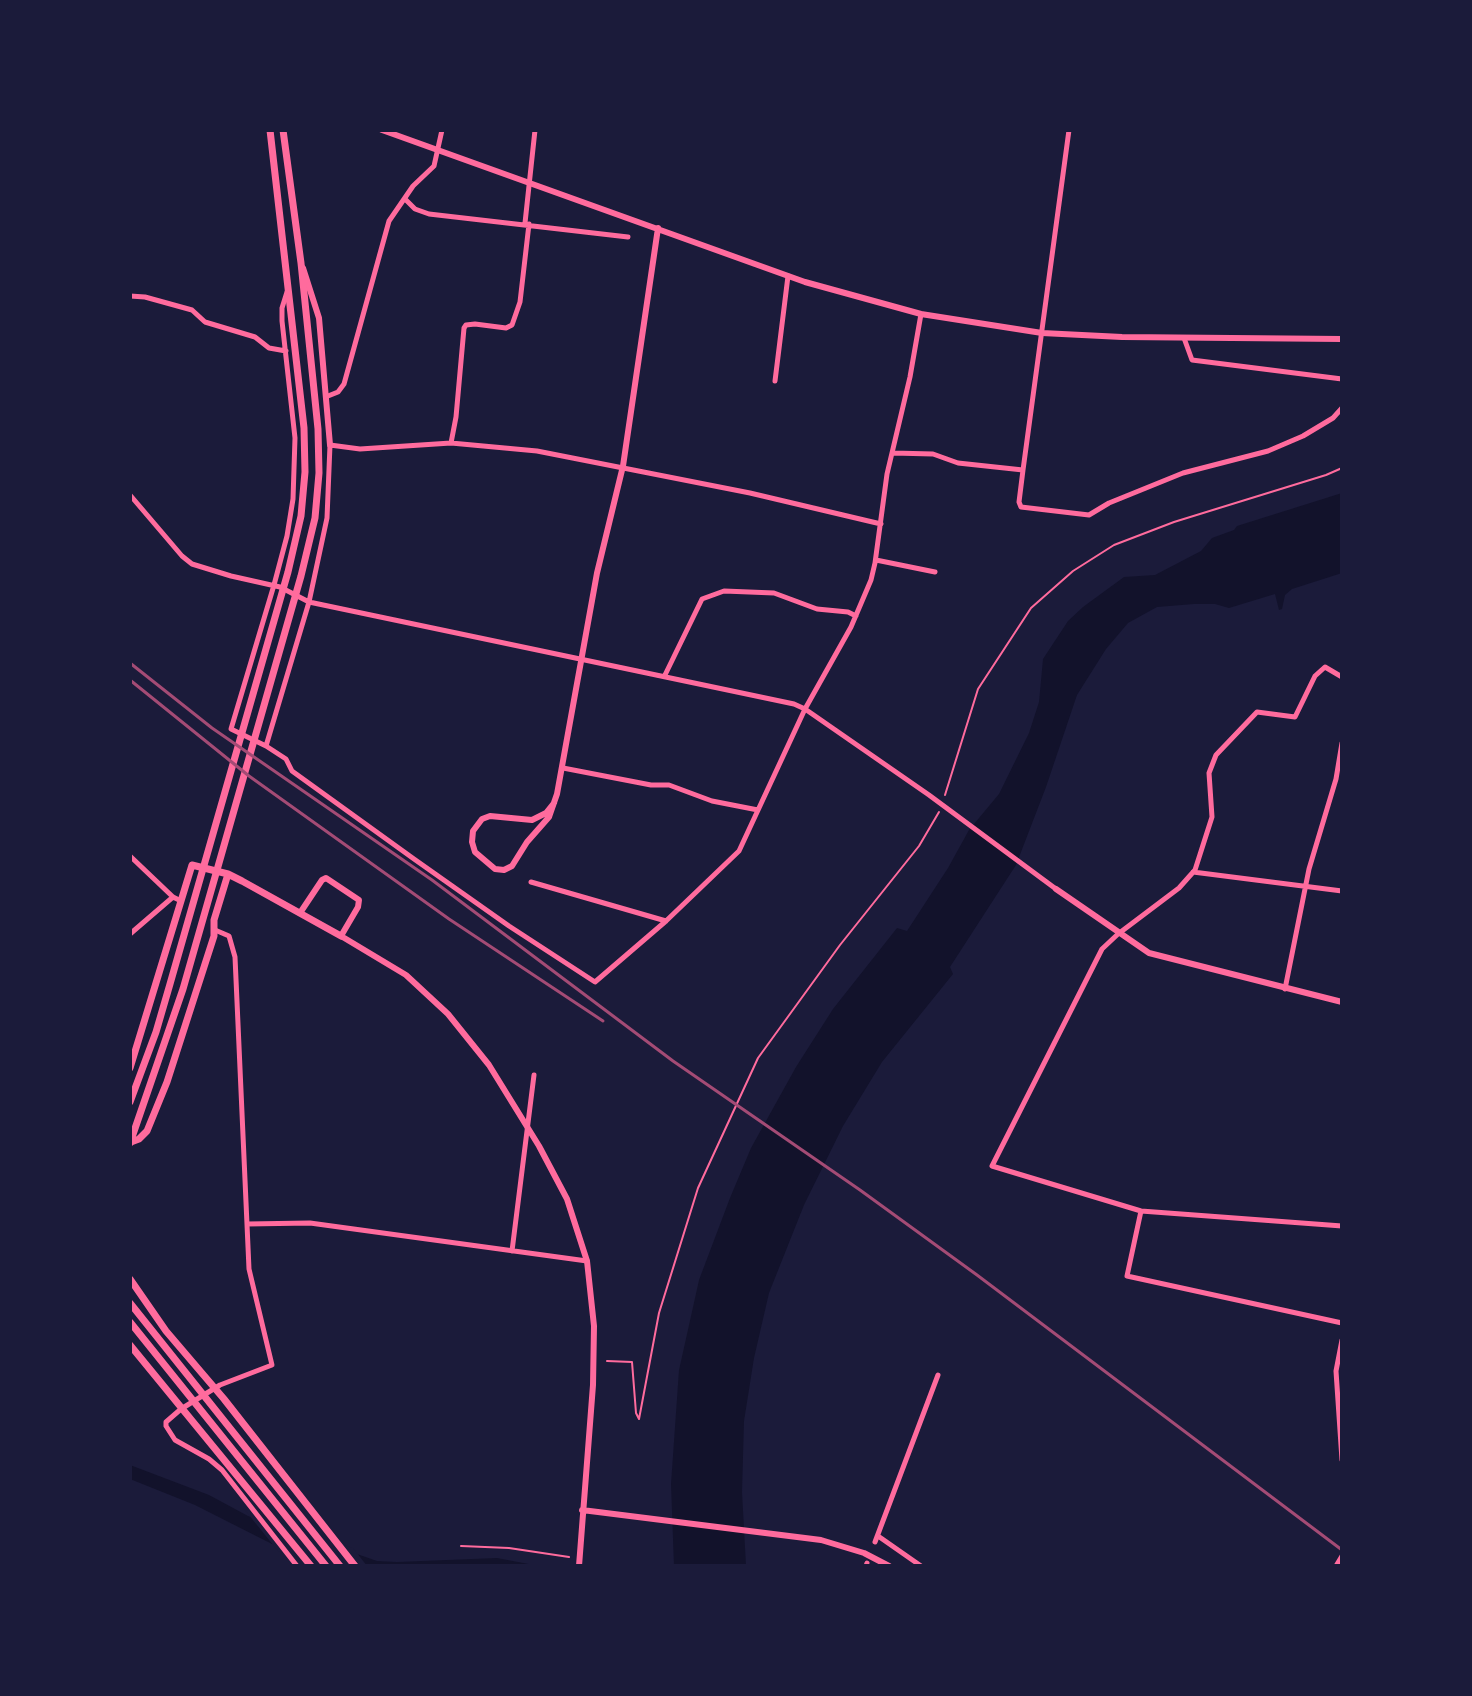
<!DOCTYPE html>
<html>
<head>
<meta charset="utf-8">
<style>
  body { margin:0 }
  #map { position:relative; width:1472px; height:1696px; overflow:hidden; background:#1b1b3a; font-family:"Nunito Sans",sans-serif }
  canvas { display:block }
  .frame { position:absolute; inset:0; border:132px solid #1b1b3a; pointer-events:none }
</style>
</head>
<body>
<div id="map">
<canvas width="1472" height="1696"></canvas>
<div class="frame"></div>
</div>
<script>
const ctx = document.querySelector('canvas').getContext('2d');
ctx.lineJoin = 'round';
function fillPath(path, color) { ctx.fillStyle = color; ctx.fill(path, 'evenodd'); }
const toPath = rows => new Path2D(rows.map(r => 'M' + r).join(''));
function strokePath(path, color, width, dash) { ctx.strokeStyle = color; ctx.lineWidth = width; ctx.lineCap = dash ? 'butt' : 'round'; ctx.setLineDash(dash || []); ctx.stroke(path); }
const water = toPath([
  [1342,493,1342,573,1292,589,1285,595,1282,609,1279,610,1275,594,1229,608,1215,604,1194,604,1157,607,1128,623,1106,649,1077,695,1046,787,1016,865,950,967,953,974,882,1062,843,1126,804,1205,769,1293,754,1358,744,1421,742,1492,746,1566,674,1566,671,1484,679,1370,699,1280,730,1198,751,1148,796,1067,833,1009,897,928,907,931,948,868,969,830,999,794,1029,733,1039,702,1043,659,1068,621,1083,607,1124,577,1155,575,1201,551,1212,538,1234,530,1237,526],
  [130,1465,209,1495,248,1516,377,1561,397,1562,497,1558,539,1566,342,1566,316,1560,272,1544,195,1505,130,1479]
]);
const pier = toPath([
  [244,1509,284,1524,291,1532,286,1525,353,1548,367,1566,324,1566,278,1551]
]);
const path = toPath([
  [945,795,978,689,1031,608,1073,571,1114,545,1174,522,1326,475,1342,468],
  [607,1361,632,1362,636,1413,639,1419,659,1313,698,1188,758,1058,840,945,919,846,939,812],
  [461,1546,509,1548,569,1557]
]);
const minor = toPath([
  [1069,130,1023,470,1019,502,1021,507,1089,515,1109,503,1183,473,1268,451,1303,436,1333,418,1342,408],
  [405,199,415,209,429,214,628,237],
  [525,223,535,130],
  [130,296,145,297,192,310,205,322,255,337,269,348,286,351],
  [921,314,910,377,887,474,875,563,871,580,851,627,805,709,739,851,666,921,595,982,509,926,414,859,292,771,286,759,266,746,309,602,794,704,805,709,929,795,1056,889],
  [1184,338,1192,360,1342,379],
  [775,381,788,276],
  [328,396,338,392,344,384,389,221,413,186,434,166,442,130],
  [451,443,456,417,464,328,466,325,475,324,506,328,512,325,520,302,529,224],
  [893,453,933,454,958,463,1023,470],
  [130,495,182,556,192,564,231,576,280,587,309,602,327,518,330,445,360,449,451,443,537,451,750,493,881,524],
  [876,560,935,572],
  [665,675,702,599,724,591,774,593,817,609,848,612,856,616],
  [1342,677,1325,667,1315,676,1295,717,1257,712,1216,755,1209,773,1212,817,1195,870,1179,888,1118,934,1102,949,992,1166,1141,1211,1342,1226],
  [266,746,231,729,274,585,287,536,293,499,295,438,282,321,282,308,287,292],
  [563,768,651,785,669,785,712,801,758,810],
  [130,856,173,897,181,901],
  [1193,872,1342,891],
  [531,882,666,921],
  [215,930,229,936,235,957,249,1269,272,1365,220,1385,181,1409,166,1422,166,1426,175,1440,209,1459,222,1470,297,1566],
  [130,934,173,897],
  [1285,989,1309,869,1336,779,1342,743],
  [1141,1211,1127,1276,1342,1323],
  [247,1224,310,1223,587,1261],
  [512,1251,534,1075],
  [1342,1340,1336,1371,1342,1460],
  [878,1536,921,1566],
  [875,1542,938,1375],
  [866,1566,867,1563],
  [1336,1566,1342,1556]
]);
const tertiary = toPath([
  [382,130,805,282,921,314,1042,333,1122,337,1342,339],
  [303,268,319,318,330,445],
  [554,803,546,813,532,820,490,816,482,819,473,831,472,842,475,852,495,869,504,870,512,866,527,842,549,817,557,794,597,573,623,466,658,228],
  [1056,889,1149,953,1342,1002],
  [300,913,322,880,326,878,359,900,358,907,341,936,406,975,448,1014,489,1065,539,1146,567,1199,587,1261,594,1326,593,1385,579,1566],
  [582,1510,821,1540,864,1553,889,1566]
]);
const secondary = toPath([
  [130,1068,192,865,228,874,242,881,341,936],
  [131,1142,139,1139,147,1131,167,1082,214,936,214,920,228,874]
]);
const primary = toPath([
  [130,1102,156,1032,170,984,288,572,301,516,305,472,304,428,270,130],
  [130,1143,183,989,301,576,315,518,319,473,318,429,301,263,283,130],
  [130,1279,166,1331,224,1399,355,1566],
  [130,1303,340,1566],
  [130,1322,326,1566],
  [130,1345,311,1566]
]);
const rail = toPath([
  [130,663,212,728,432,880,673,1061,860,1190,977,1275,1342,1550],
  [130,680,249,776,449,919,603,1021]
]);
fillPath(water, '#12122b');
fillPath(pier, '#1b1b3a');
strokePath(path, '#ff6b9d', 2);
strokePath(minor, '#ff6b9d', 5);
strokePath(tertiary, '#ff6b9d', 6);
strokePath(secondary, '#ff6b9d', 7);
strokePath(primary, '#ff6b9d', 7);
strokePath(rail, '#a44b75', 3);
</script>
</body>
</html>
